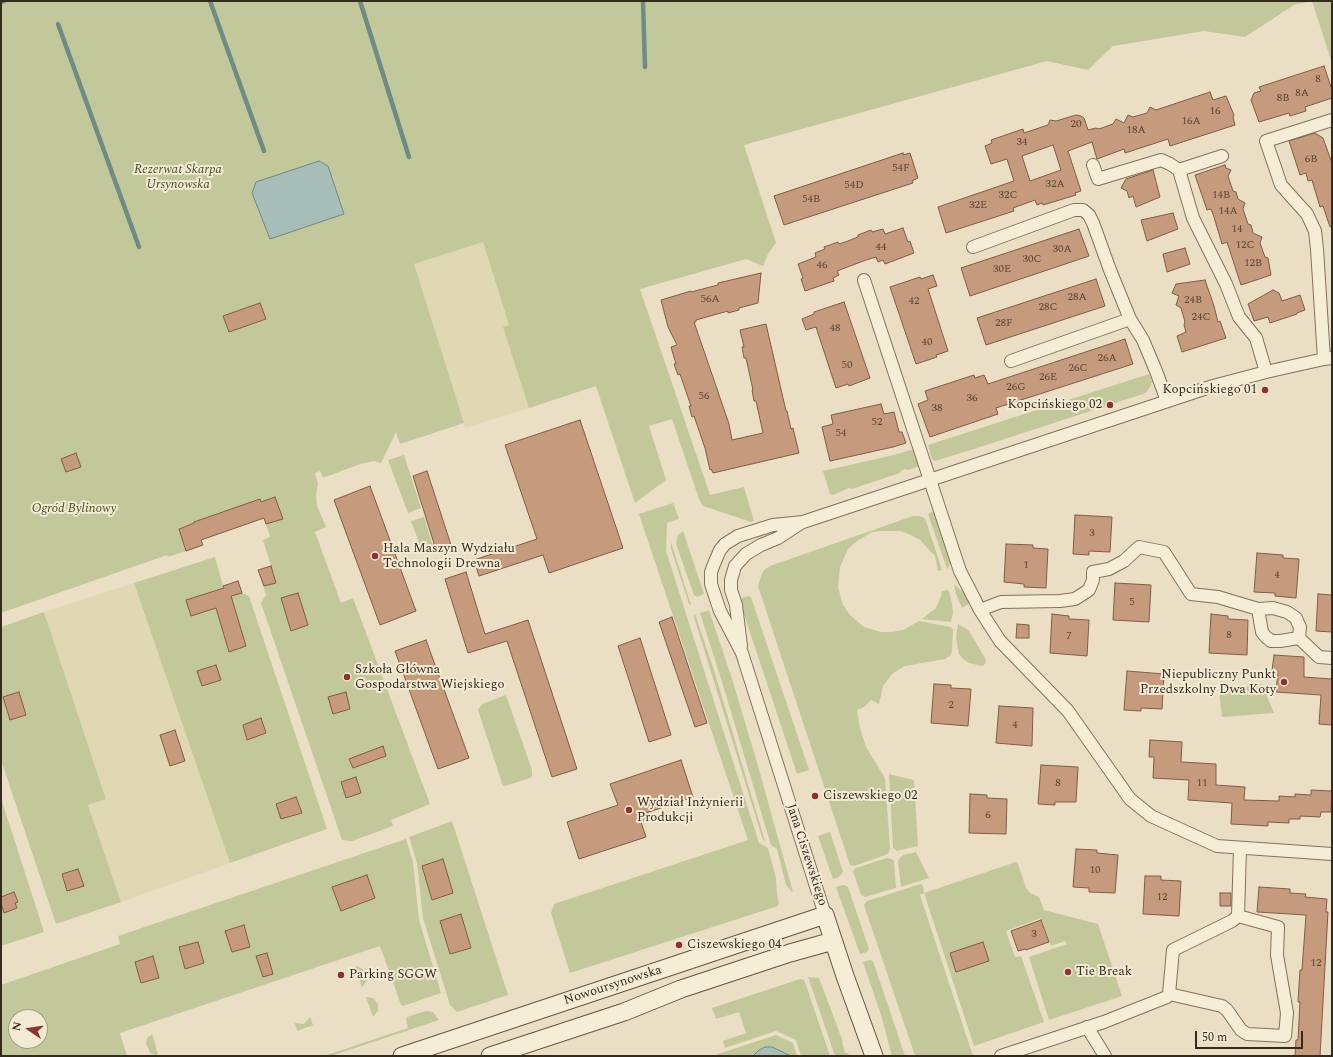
<!DOCTYPE html>
<html>
<head>
<meta charset="utf-8">
<style>
  body { margin:0 }
  #map { position:relative; width:1333px; height:1057px; overflow:hidden; background:#eadfc5; font-family:Spectral,serif }
  canvas { display:block }
  .frame { position:absolute; inset:0; border:2px solid #352a1f; pointer-events:none }
  .north { position:absolute; left:8px; top:1009px; width:40px; height:40px; box-sizing:border-box; background:#f3ead4; border:1px solid #a79d8c; border-radius:50%; rotate:283deg; font-size:11px; font-weight:700; line-height:16px; text-align:center; color:#352a1f }
  .north::after { content:''; display:block; margin:auto; width:14px; height:18px; background:#8e3132; clip-path:polygon(50% 0,100% 100%,50% 72%,0 100%) }
  .scale { position:absolute; left:1195px; top:1031px; width:108px; height:18px; box-sizing:border-box; border:2px solid #352a1f; border-top:0; padding-left:5px; font-size:12px; line-height:14px; white-space:nowrap; color:#352a1f; -webkit-text-stroke:3px #f3ead4; paint-order:stroke }
</style>
</head>
<body>
<div id="map">
<canvas width="1333" height="1057"></canvas>
<div class="frame"></div>
<div class="north">N</div>
<div class="scale">50 m</div>
</div>
<script>
const ctx = document.querySelector('canvas').getContext('2d');
ctx.lineJoin = 'round';
function fillPath(path, color) { ctx.fillStyle = color; ctx.fill(path, 'evenodd'); }
const toPath = rows => new Path2D(rows.map(r => 'M' + r).join(''));
function strokePath(path, color, width, dash) { ctx.strokeStyle = color; ctx.lineWidth = width; ctx.lineCap = dash ? 'butt' : 'round'; ctx.setLineDash(dash || []); ctx.stroke(path); }
function write(font, color, halo, rows, align = 'center') {
  ctx.font = font + ' Spectral,serif'; ctx.lineWidth = 4; ctx.setLineDash([]); ctx.textBaseline = 'middle'; ctx.strokeStyle = halo; ctx.fillStyle = color; for (const [text, x, y, turn = 0] of rows) {
    ctx.save(); ctx.translate(x, y); ctx.rotate((+turn || 0) * Math.PI / 180); ctx.textAlign = isNaN(turn) ? turn : align; if (halo) ctx.strokeText(text, 0, 0); ctx.fillText(text, 0, 0); ctx.restore();
  }
}
const farmland = toPath([
  [483,242,509,325,504,327,529,408,465,428,413,264],
  [134,583,230,863,121,902,88,805,106,798,44,612]
]);
const green = toPath([
  [1,1,1332,1,1332,63,1312,1,1294,5,1245,37,1204,31,1113,46,1088,70,1047,61,744,145,776,243,768,254,763,266,746,259,640,289,710,495,744,487,754,521,751,522,703,506,699,499,672,419,649,426,666,480,635,503,596,386,529,408,503,327,509,325,483,242,414,264,464,423,400,444,396,432,381,463,374,461,360,464,323,478,320,471,315,473,318,483,316,495,317,506,326,527,315,532,341,603,353,598,430,804,391,820,393,826,352,841,342,840,261,603,266,595,258,570,271,566,263,540,270,537,266,524,282,518,275,497,261,502,259,500,194,522,194,523,179,528,186,551,168,557,167,555,1,613],
  [1149,374,1152,381,1151,385,1146,393,974,449,935,461,932,459,928,445],
  [914,449,920,466,908,470,905,469,901,471,900,473,852,489,849,488,833,495,830,494,823,471,894,455],
  [404,455,421,508,408,513,388,460],
  [673,503,679,519,667,523,666,551,759,843,768,848,776,878,777,895,779,903,778,906,570,973,551,913,554,904,748,840,639,514],
  [934,511,951,563,947,569,928,514],
  [913,516,919,516,924,518,926,521,942,570,938,571,935,556,920,540,911,535,901,531,882,531,872,532,856,542,848,549,840,567,838,587,843,605,850,615,864,627,881,632,892,632,903,630,919,621,950,627,953,629,952,650,951,655,945,659,905,666,892,674,883,686,879,704,871,700,864,707,857,710,860,728,866,747,885,778,890,849,888,854,854,866,850,865,758,586,761,576,764,570,770,566],
  [424,517,434,549,423,553,411,521],
  [683,531,704,594,697,597,694,595,676,544,678,535],
  [671,542,691,605,689,604,671,549],
  [215,557,223,586,238,581,242,593,249,596,327,829,230,863,134,583],
  [954,584,963,592,970,603,962,608,956,594],
  [946,590,949,591,952,603,953,613,951,622,922,619,936,608,942,594,941,592],
  [748,596,751,597,809,770,797,774,739,599],
  [709,610,733,682,758,766,793,892,791,891,786,885,777,849,771,845,722,682,700,613],
  [44,612,106,799,88,805,121,902,56,924,1,760,1,627],
  [695,614,714,670,765,841,763,840,694,617],
  [958,624,968,630,972,636,985,658,986,662,984,665,982,666,969,663,963,659,959,654,956,638],
  [1262,684,1274,713,1222,717,1219,691],
  [506,695,532,770,532,776,530,778,505,786,503,786,478,710,482,704],
  [889,774,914,780,918,846,897,851,893,848],
  [1,798,44,932,1,946],
  [452,821,508,995,457,1012,450,1005,423,918,417,863,409,837],
  [830,832,843,872,839,877,833,879,818,836],
  [406,839,413,862,419,920,441,993,403,1006,401,1005,380,946,120,1033,127,1056,1,1056,1,985,120,944,118,936],
  [16,1017,40,1017,40,1041,16,1041],
  [916,852,929,878,901,887,898,862,899,859,903,855],
  [887,858,892,859,894,861,896,888,865,897,861,895,853,871,856,868],
  [1016,862,1018,864,1026,888,1030,893,1039,897,1044,910,1098,924,1122,996,1049,1020,1029,957,1067,944,1065,941,1051,946,1041,918,1006,931,1015,957,1021,956,1044,1022,974,1046,924,893,920,895,973,1056,915,1056,864,905,867,901,921,884,923,886,924,893],
  [844,885,848,887,869,949,867,952,860,954,836,887],
  [870,960,873,961,905,1056,892,1056,881,1015,863,962],
  [357,966,365,971,368,977,367,981,362,987,355,967],
  [808,977,819,978,843,1042,842,1042,845,1053,848,1053,849,1056,835,1056],
  [800,979,804,980,805,982,830,1056,801,1056,796,1040,776,1031,725,1048,723,1041,746,1033,739,1012,716,1019,712,1008],
  [366,997,373,998,378,1004,378,1011,373,1017],
  [426,1011,433,1012,439,1020,331,1056,324,1056,408,1028,406,1019,407,1017],
  [310,1017,313,1025,297,1031,295,1023,304,1024],
  [152,1034,158,1054,155,1055,150,1053,146,1043,147,1038],
  [776,1035,793,1043,797,1056,712,1056]
]);
const water = toPath([
  [319,161,328,166,344,214,270,239,252,193,256,182,319,161],
  [765,1047,772,1047,791,1056,753,1056,759,1050,765,1047]
]);
const stream = toPath([
  [210,1,264,151],
  [360,1,409,157],
  [643,1,645,67],
  [1,2,4,1],
  [58,24,139,247]
]);
const building = toPath([
  [1324,66,1332,90,1332,98,1305,107,1306,111,1290,116,1289,113,1259,122,1251,100,1254,93,1261,91,1259,87,1324,66],
  [1210,92,1213,100,1226,96,1234,115,1233,117,1235,125,1170,146,1168,139,1125,153,1124,149,1097,159,1092,142,1068,151,1081,191,1075,193,1076,195,1043,205,1042,203,1037,205,1035,200,1013,208,1014,211,946,233,938,207,1014,181,1007,159,991,164,985,146,992,143,991,140,1023,129,1024,133,1048,125,1050,120,1056,121,1076,115,1081,116,1084,118,1088,130,1096,128,1099,129,1113,124,1116,119,1124,123,1128,115,1133,117,1147,113,1150,107,1156,110,1210,92],
  [1053,145,1061,170,1030,181,1022,156,1053,145],
  [1315,133,1323,138,1332,163,1332,226,1330,227,1323,206,1320,207,1312,180,1308,181,1306,173,1300,175,1289,141,1315,133],
  [903,153,903,155,910,153,918,178,912,181,913,183,784,225,774,196,903,153],
  [1225,165,1226,168,1231,170,1228,176,1233,191,1236,192,1238,199,1245,203,1243,209,1248,224,1251,225,1253,233,1262,237,1260,243,1265,257,1268,258,1271,275,1241,285,1227,242,1222,244,1214,217,1211,209,1207,210,1195,175,1225,165],
  [1153,170,1160,197,1136,207,1133,196,1129,198,1127,191,1121,188,1126,179,1153,170],
  [1173,213,1178,229,1147,241,1141,220,1173,213],
  [903,228,908,242,910,241,914,253,885,264,883,260,878,262,876,257,866,260,837,271,839,275,833,278,834,281,805,291,801,279,803,278,798,264,816,257,815,253,825,249,824,247,838,242,839,244,848,241,858,237,858,235,871,230,872,232,883,229,885,234,903,228],
  [1079,229,1089,256,970,296,961,268,1079,229],
  [1185,248,1190,264,1167,272,1163,254,1185,248],
  [761,273,758,303,739,308,739,310,728,313,728,311,696,320,696,322,694,322,729,424,732,440,763,433,756,401,754,401,752,390,753,390,746,358,744,358,742,347,744,347,740,330,766,324,786,411,787,411,791,429,793,428,799,453,713,473,711,469,710,470,705,448,694,416,692,417,689,406,691,406,680,374,678,375,674,364,676,364,671,347,677,345,668,327,661,300,691,291,691,292,718,285,718,283,761,273],
  [933,275,937,286,928,289,948,351,936,355,937,357,916,364,890,287,920,277,921,279,933,275],
  [1096,279,1105,306,986,345,977,318,1096,279],
  [1205,280,1214,306,1218,322,1220,321,1226,338,1182,352,1177,336,1186,332,1184,325,1185,322,1181,308,1176,305,1179,296,1172,293,1176,284,1205,280],
  [1273,290,1279,293,1282,301,1300,295,1305,310,1297,313,1297,314,1270,323,1268,317,1254,321,1248,304,1273,290],
  [844,302,870,378,849,386,848,384,836,388,816,327,806,330,802,319,814,314,814,312,844,302],
  [260,303,266,319,229,332,223,316,260,303],
  [1125,339,1133,364,996,408,998,414,930,437,918,404,928,400,925,391,974,375,975,378,984,375,988,384,1125,339],
  [881,404,884,414,894,412,899,432,902,432,906,443,893,447,830,461,822,427,833,424,831,415,881,404],
  [580,420,623,548,549,573,543,555,479,576,474,560,537,539,505,445,580,420],
  [76,453,81,467,66,472,61,459,76,453],
  [427,471,451,545,436,550,413,476,427,471],
  [370,486,416,611,380,625,334,500,370,486],
  [275,497,283,519,266,524,264,518,201,540,203,545,186,551,179,529,194,523,194,522,260,499,261,502,275,497],
  [1075,515,1112,517,1110,552,1089,551,1089,555,1073,554,1075,515],
  [1006,544,1033,545,1033,548,1048,549,1046,588,1024,587,1024,584,1004,582,1006,544],
  [1257,553,1283,555,1283,558,1299,559,1296,598,1275,596,1275,593,1254,592,1257,553],
  [271,566,276,583,264,586,258,570,271,566],
  [466,572,485,634,528,620,577,769,552,777,507,641,468,653,445,579,466,572],
  [238,581,242,593,231,596,246,646,229,652,216,608,191,616,186,600,224,588,223,586,238,581],
  [1115,583,1151,585,1149,622,1113,620,1115,583],
  [298,593,308,625,291,631,281,598,298,593],
  [1318,594,1332,595,1332,632,1316,631,1318,594],
  [1052,614,1069,616,1069,619,1089,620,1087,656,1050,653,1052,614],
  [1211,614,1228,616,1228,619,1248,620,1247,655,1209,653,1211,614],
  [672,617,707,723,695,727,659,622,672,617],
  [1017,624,1029,625,1029,638,1016,638,1017,624],
  [640,638,671,735,649,742,618,646,640,638],
  [426,640,469,758,438,769,395,651,426,640],
  [1274,655,1304,657,1304,677,1332,679,1332,725,1319,724,1321,695,1276,692,1278,671,1272,671,1274,655],
  [216,665,221,680,202,686,197,671,216,665],
  [1127,671,1164,674,1162,709,1141,708,1141,711,1124,710,1127,671],
  [934,684,951,685,951,688,971,689,968,726,931,723,934,684],
  [19,692,26,715,10,720,3,697,19,692],
  [346,692,350,709,333,714,328,697,346,692],
  [999,706,1033,708,1032,746,996,743,999,706],
  [261,718,266,733,247,740,243,725,261,718],
  [175,730,185,761,170,766,160,735,175,730],
  [1150,740,1182,742,1181,762,1216,764,1216,785,1245,787,1244,800,1279,801,1279,796,1295,797,1295,794,1311,795,1311,790,1332,791,1331,812,1321,812,1320,817,1300,816,1300,819,1289,819,1289,823,1268,822,1268,826,1231,824,1232,803,1188,800,1189,780,1153,778,1154,757,1149,757,1150,740],
  [383,746,386,756,353,768,349,759,383,746],
  [681,760,693,797,646,813,648,819,641,822,646,837,579,859,567,822,618,805,610,784,681,760],
  [1041,765,1078,767,1076,802,1055,802,1055,805,1038,804,1041,765],
  [356,777,361,793,346,798,341,782,356,777],
  [970,794,987,795,987,798,1007,799,1006,834,969,833,970,794],
  [296,797,302,813,281,819,276,804,296,797],
  [1076,849,1097,850,1097,853,1118,855,1115,893,1089,892,1089,888,1073,887,1076,849],
  [443,859,453,893,432,900,422,866,443,859],
  [78,869,84,886,67,891,62,874,78,869],
  [367,875,375,898,341,911,332,887,367,875],
  [1145,876,1161,876,1161,880,1181,881,1179,916,1143,914,1145,876],
  [1259,887,1290,889,1290,893,1306,894,1305,897,1327,899,1326,912,1328,912,1320,1056,1295,1056,1296,1040,1298,1040,1300,1002,1298,1002,1300,970,1302,970,1306,915,1257,912,1259,887],
  [14,892,18,902,15,903,17,908,4,913,1,903,1,897,14,892],
  [1220,893,1231,893,1231,906,1220,906,1220,893],
  [461,914,471,948,450,954,440,921,461,914],
  [1041,920,1049,942,1026,950,1026,949,1018,951,1011,931,1041,920],
  [244,925,250,947,232,952,225,931,244,925],
  [198,942,204,963,185,969,179,947,198,942],
  [983,942,989,961,956,972,950,953,983,942],
  [267,953,273,974,263,977,256,956,267,953],
  [153,956,159,978,141,983,135,962,153,956]
]);
const street = toPath([
  [1093,165,1098,179,1161,160,1170,164,1179,170,1193,218,1226,284,1239,317,1256,338,1266,372],
  [1179,170,1222,156],
  [973,247,1074,210,1083,210,1089,215,1093,223,1110,270,1130,319,1143,340,1156,371,1167,401],
  [864,280,960,571,980,610,1000,641,1068,711,1130,799,1151,816,1217,846,1332,854],
  [1324,359,1317,249,1315,231,1307,214,1281,185,1266,141,1332,120],
  [1011,361,1130,319],
  [1258,609,1262,632,1266,637,1271,641,1280,641,1299,638],
  [980,610,1001,602,1060,601,1075,599,1089,590,1093,580,1093,572,1109,569,1124,561,1139,547,1164,552,1191,594,1218,597,1258,609,1273,608,1287,612,1296,618,1298,623,1300,627,1299,638,1319,657,1332,658],
  [741,646,736,605,731,590,731,580,735,566,746,554,761,545,778,538,801,523],
  [825,915,742,653,720,611,711,584,711,572,714,564,720,550,725,544,738,536,773,525,803,522,1213,386,1266,372,1324,359,1332,358],
  [1169,994,1222,1006,1227,1010,1241,1030,1247,1034,1285,1036,1287,1013,1277,955,1278,927,1238,916],
  [1087,1027,1105,1056],
  [1001,1056,1104,1022,1167,997,1169,994,1173,950,1232,921,1238,916,1240,848]
]);
const secondary = toPath([
  [402,1056,825,915,845,976,874,1056],
  [490,1056,624,1012,681,989,790,953,833,941]
]);
const markers = [
  [1265,390,4,"#8e3132"],
  [1110,405,4,"#8e3132"],
  [375,556,4,"#8e3132"],
  [347,677,4,"#8e3132"],
  [1284,682,4,"#8e3132"],
  [815,796,4,"#8e3132"],
  [629,810,4,"#8e3132"],
  [679,945,4,"#8e3132"],
  [1068,972,4,"#8e3132"],
  [341,975,4,"#8e3132"]
];
const numberNames = [
  ["8",1318,80],
  ["8A",1302,94],
  ["8B",1283,99],
  ["16",1215,112],
  ["16A",1191,122],
  ["20",1076,125],
  ["18A",1136,131],
  ["34",1022,143],
  ["6B",1311,160],
  ["54F",901,169],
  ["32A",1055,185],
  ["54D",854,186],
  ["32C",1008,196],
  ["14B",1221,196],
  ["54B",811,200],
  ["32E",978,206],
  ["14A",1228,212],
  ["14",1237,230],
  ["12C",1245,246],
  ["44",881,248],
  ["30A",1062,250],
  ["30C",1032,260],
  ["12B",1253,264],
  ["46",822,266],
  ["30E",1002,270],
  ["28A",1077,298],
  ["56A",710,300],
  ["24B",1193,301],
  ["42",914,302],
  ["28C",1048,308],
  ["24C",1201,318],
  ["28F",1004,324],
  ["48",835,329],
  ["40",927,343],
  ["26A",1107,359],
  ["50",847,366],
  ["26C",1078,369],
  ["26E",1048,378],
  ["26G",1016,388],
  ["56",704,397],
  ["36",972,399],
  ["38",937,409],
  ["52",877,423],
  ["54",841,434],
  ["3",1092,534],
  ["1",1026,566],
  ["4",1277,576],
  ["5",1132,603],
  ["8",1229,636],
  ["7",1069,637],
  ["2",951,706],
  ["4",1015,726],
  ["8",1058,784],
  ["11",1202,784],
  ["6",988,816],
  ["10",1095,871],
  ["12",1162,898],
  ["3",1034,935],
  ["12",1316,964]
];
const parkNames = [
  ["Rezerwat Skarpa",178,170],
  ["Ursynowska",178,185],
  ["Ogród Bylinowy",74,509]
];
const poiNames = [
  ["Kopcińskiego 01",1257,390,"right"],
  ["Kopcińskiego 02",1102,405,"right"],
  ["Hala Maszyn Wydziału",383,549],
  ["Technologii Drewna",383,564],
  ["Szkoła Główna",355,670],
  ["Gospodarstwa Wiejskiego",355,685],
  ["Niepubliczny Punkt",1276,675,"right"],
  ["Przedszkolny Dwa Koty",1276,690,"right"],
  ["Ciszewskiego 02",823,796],
  ["Wydział Inżynierii",637,803],
  ["Produkcji",637,818],
  ["Ciszewskiego 04",687,945],
  ["Tie Break",1076,972],
  ["Parking SGGW",349,975]
];
const streetNames = [
  ["Jana Ciszewskiego",806,855,72],
  ["Nowoursynowska",613,986,-18]
];
fillPath(farmland, '#dfd8b3');
fillPath(green, '#c2c899');
fillPath(water, '#a6beb7');
strokePath(water, '#6e8c84', 1);
strokePath(stream, '#6e8c84', 4.5);
fillPath(building, '#c69b7d');
strokePath(building, '#815c44', 1);
strokePath(street, '#84715c', 14);
strokePath(secondary, '#66533f', 19);
strokePath(street, '#f6edd7', 12);
strokePath(secondary, '#f6edd7', 17);
for (const [x, y, r, color] of markers) { const dot = new Path2D(); dot.arc(x, y, r, 0, 2 * Math.PI); ctx.fillStyle = color; ctx.fill(dot); strokePath(dot, '#f3ead4', 1.5); }
write('11px', '#594636', null, numberNames);
write('italic 13px', '#465027', '#f3ead4', parkNames);
write('13px', '#352a1f', '#f3ead4', poiNames, 'left');
write('13px', '#352a1f', '#f3ead4', streetNames);
</script>
</body>
</html>
